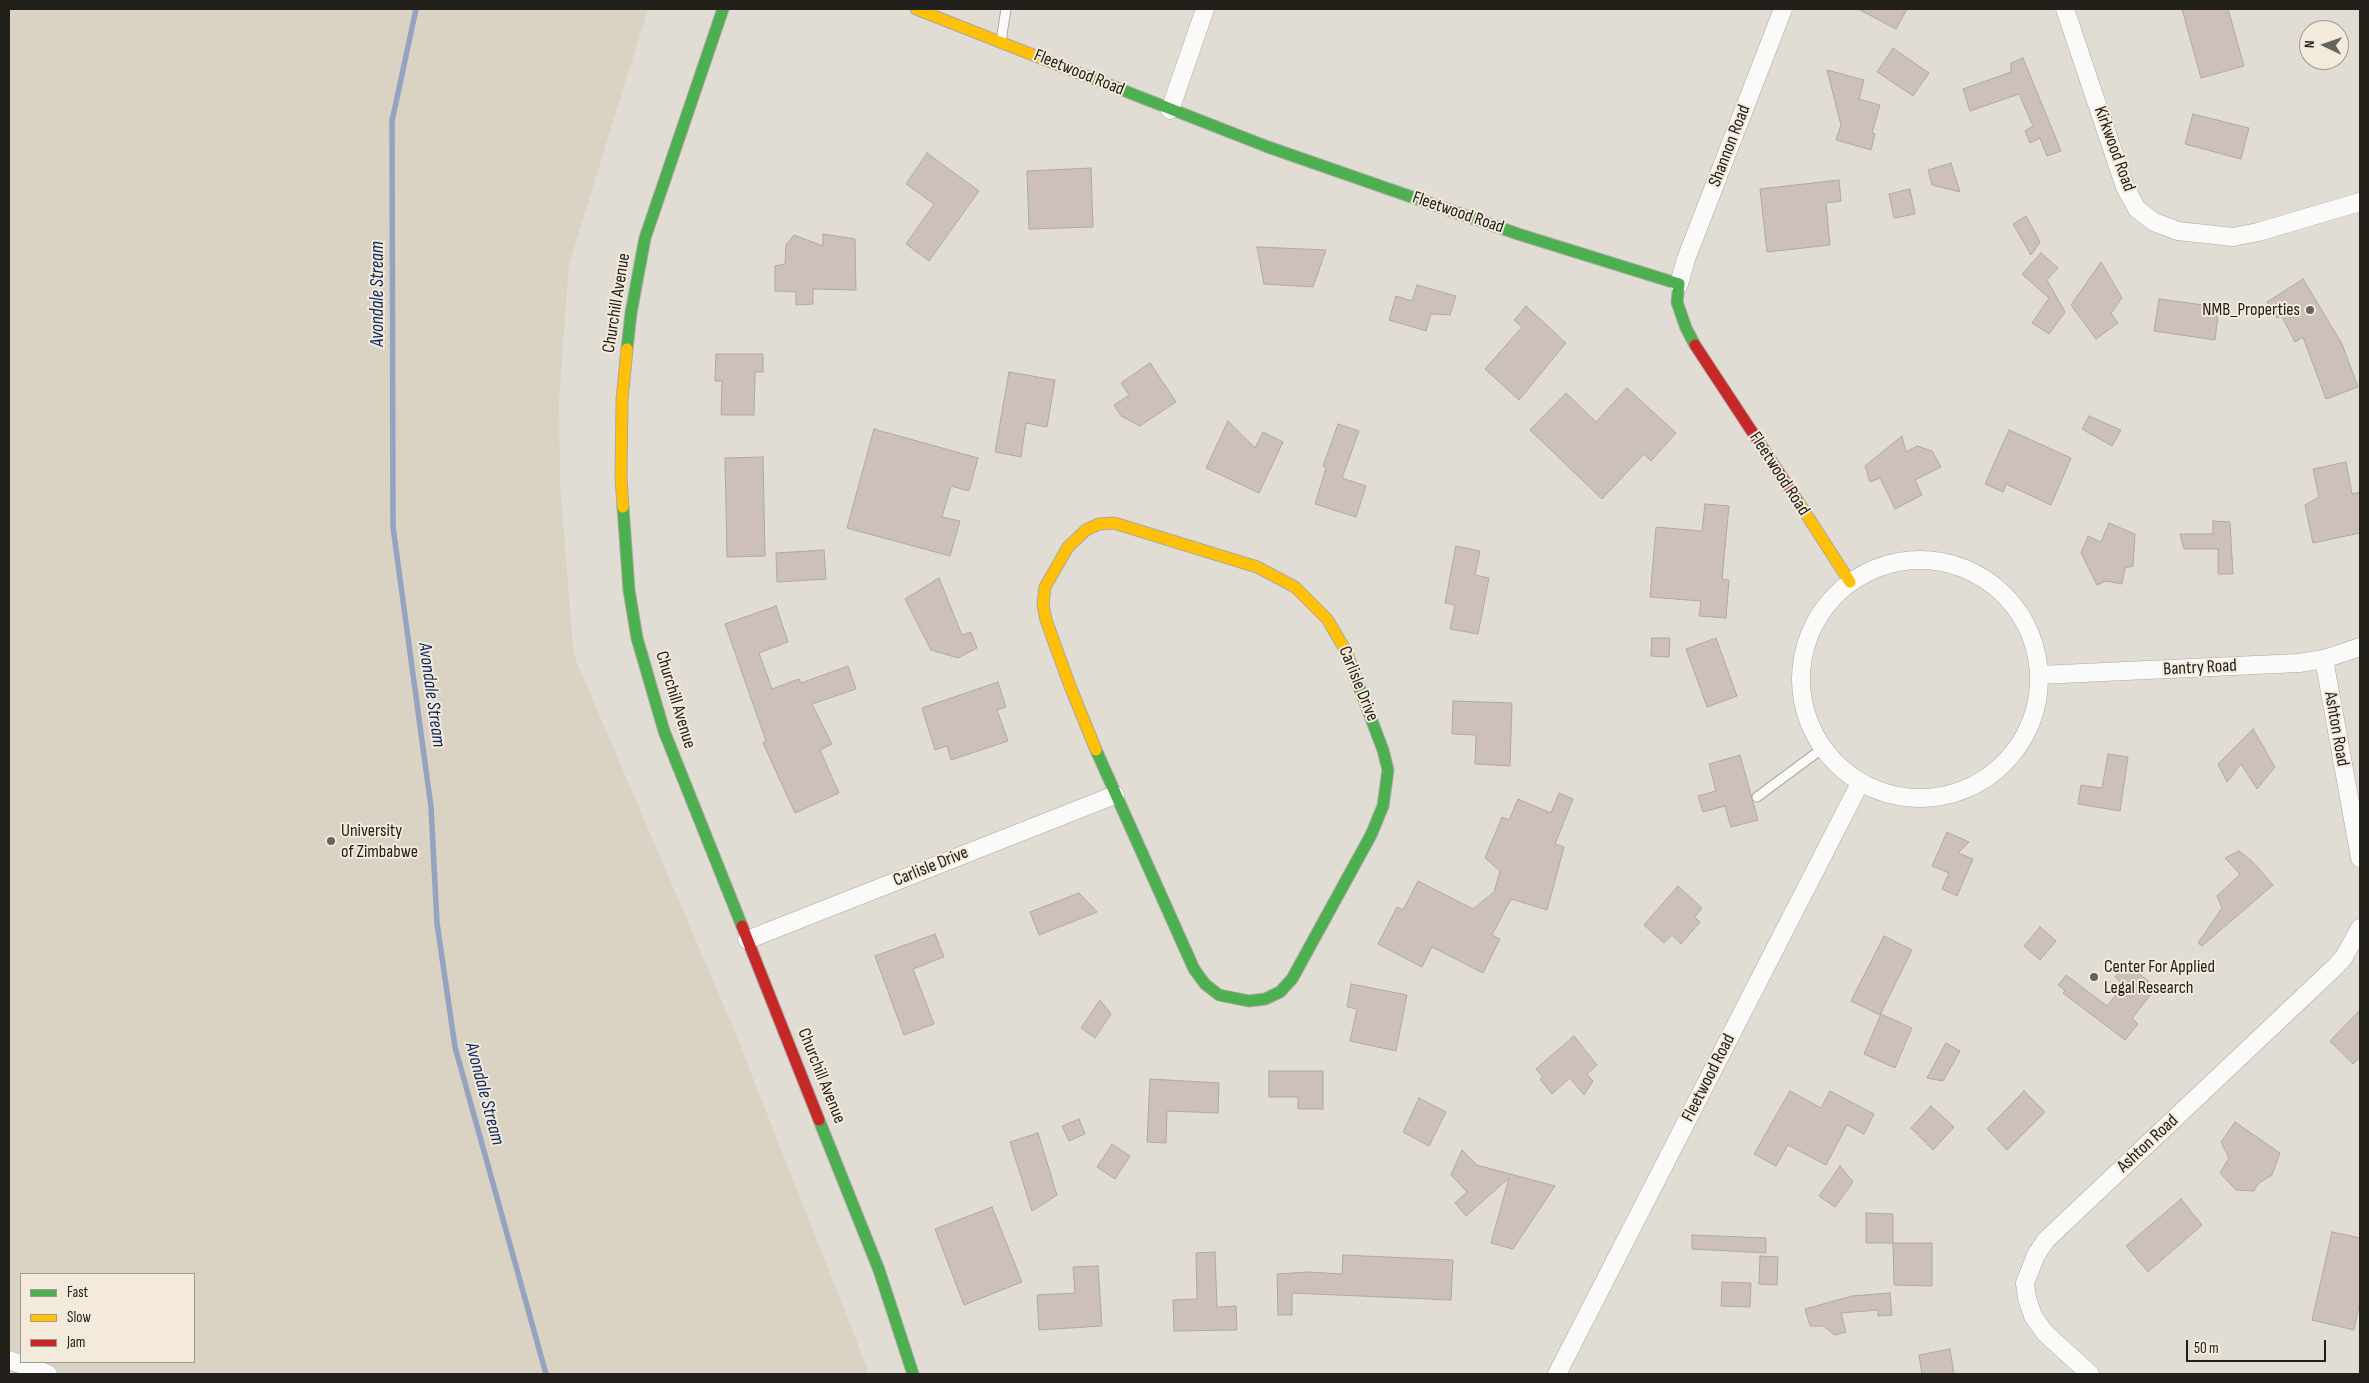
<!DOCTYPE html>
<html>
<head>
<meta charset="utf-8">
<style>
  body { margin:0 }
  #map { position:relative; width:2369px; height:1383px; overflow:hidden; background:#e1dcd4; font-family:"Sofia Sans Condensed",sans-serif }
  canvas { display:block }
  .frame { position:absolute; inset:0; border:10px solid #23201b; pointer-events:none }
  .legend { position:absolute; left:20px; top:1273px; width:175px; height:90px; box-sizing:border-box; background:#f4eadc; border:1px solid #a0998f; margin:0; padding:6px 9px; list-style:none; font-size:15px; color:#23201b }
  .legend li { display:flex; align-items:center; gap:10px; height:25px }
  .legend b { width:25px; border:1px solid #a0998f }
  .north { position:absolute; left:2299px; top:20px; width:50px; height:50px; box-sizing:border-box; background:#f4eadc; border:1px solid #a0998f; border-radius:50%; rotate:273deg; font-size:14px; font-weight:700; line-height:20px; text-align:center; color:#23201b }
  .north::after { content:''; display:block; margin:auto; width:18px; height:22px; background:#66625c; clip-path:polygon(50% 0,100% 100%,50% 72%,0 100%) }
  .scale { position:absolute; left:2186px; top:1340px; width:140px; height:22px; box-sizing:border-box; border:2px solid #23201b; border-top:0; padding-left:6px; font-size:15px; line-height:18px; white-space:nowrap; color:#23201b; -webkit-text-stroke:4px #f4eadc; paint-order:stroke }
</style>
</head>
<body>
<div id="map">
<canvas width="2369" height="1383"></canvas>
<div class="frame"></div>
<ul class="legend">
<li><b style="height:6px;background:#4caf50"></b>Fast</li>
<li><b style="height:6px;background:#ffc107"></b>Slow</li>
<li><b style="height:6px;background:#c62828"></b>Jam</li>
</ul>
<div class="north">N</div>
<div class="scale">50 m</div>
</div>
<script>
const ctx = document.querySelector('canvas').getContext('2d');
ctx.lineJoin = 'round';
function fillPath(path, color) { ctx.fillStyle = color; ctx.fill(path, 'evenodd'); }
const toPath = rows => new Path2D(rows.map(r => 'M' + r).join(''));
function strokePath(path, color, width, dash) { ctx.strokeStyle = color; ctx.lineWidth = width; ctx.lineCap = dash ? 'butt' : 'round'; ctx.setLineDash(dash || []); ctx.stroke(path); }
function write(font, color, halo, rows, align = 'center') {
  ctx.font = font + ' "Sofia Sans Condensed",sans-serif'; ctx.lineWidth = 4; ctx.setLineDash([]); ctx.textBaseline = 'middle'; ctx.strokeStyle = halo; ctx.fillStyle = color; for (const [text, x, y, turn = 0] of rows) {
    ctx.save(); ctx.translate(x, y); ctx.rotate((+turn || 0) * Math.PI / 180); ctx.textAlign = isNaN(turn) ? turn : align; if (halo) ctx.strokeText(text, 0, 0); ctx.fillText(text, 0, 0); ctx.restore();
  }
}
const built = toPath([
  [9,9,648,9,569,264,559,399,560,483,573,647,575,658,732,1025,866,1365,868,1374,9,1374],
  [21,1274,194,1274,194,1362,21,1362]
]);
const stream = toPath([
  [416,9,392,121,393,527,431,807,437,923,455,1047,546,1374]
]);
const building = toPath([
  [1858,9,1907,9,1896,29,1858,9],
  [2182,9,2228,9,2244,66,2201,78,2182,9],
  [1893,48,1929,73,1913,96,1877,72,1893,48],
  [2023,58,2061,151,2047,156,2040,138,2030,143,2025,131,2033,126,2019,94,1970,111,1963,89,2011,72,2011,63,2023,58],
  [1827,70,1864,80,1859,99,1880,105,1872,133,1875,134,1871,150,1836,140,1841,125,1827,70],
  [2193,114,2249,128,2241,159,2185,144,2193,114],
  [927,153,979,191,929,261,906,244,934,204,906,184,927,153],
  [1951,163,1960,192,1932,185,1928,170,1951,163],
  [1091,168,1093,227,1029,229,1027,171,1091,168],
  [1839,180,1841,201,1826,203,1830,245,1767,252,1760,189,1839,180],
  [1910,189,1915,214,1894,218,1889,194,1910,189],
  [2026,216,2040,242,2031,255,2013,224,2026,216],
  [823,234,855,239,856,290,813,289,813,304,796,305,796,292,775,291,775,266,785,264,786,245,794,235,823,246,823,234],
  [1257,247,1326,250,1313,287,1264,284,1257,247],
  [2041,253,2058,268,2047,280,2065,312,2049,334,2032,323,2049,298,2022,274,2041,253],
  [2101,262,2122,298,2111,313,2118,323,2096,339,2071,305,2101,262],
  [2303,279,2342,344,2358,387,2326,399,2303,337,2295,342,2281,315,2277,318,2267,302,2303,279],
  [1417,285,1456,296,1450,315,1431,314,1426,331,1389,320,1396,296,1412,301,1417,285],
  [2159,299,2219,307,2215,340,2154,331,2159,299],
  [1526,306,1566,343,1519,400,1485,369,1522,327,1514,320,1526,306],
  [716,354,763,354,763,372,755,372,754,415,721,415,722,381,715,381,716,354],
  [1150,363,1176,402,1140,426,1121,416,1114,405,1129,395,1121,383,1150,363],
  [1009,372,1055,380,1047,427,1026,423,1021,457,995,452,1009,372],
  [1627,388,1676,433,1651,461,1644,454,1602,499,1530,430,1566,393,1596,422,1627,388],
  [2089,416,2121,430,2112,446,2082,429,2089,416],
  [1228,421,1255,448,1263,432,1283,442,1259,493,1206,468,1228,421],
  [1338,424,1359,431,1342,478,1366,486,1356,517,1315,504,1326,468,1323,466,1338,424],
  [874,429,978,458,969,491,951,486,942,517,960,521,950,556,847,528,874,429],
  [2009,430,2071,458,2051,505,2006,484,2003,492,1985,484,2009,430],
  [1902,436,1906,452,1917,446,1932,451,1941,467,1915,480,1922,495,1895,509,1880,478,1870,482,1865,466,1902,436],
  [763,457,765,556,727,557,725,458,763,457],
  [2346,462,2352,494,2360,492,2360,533,2313,543,2305,505,2319,497,2313,469,2346,462],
  [1705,504,1729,506,1722,579,1729,580,1726,618,1699,616,1701,601,1650,597,1656,527,1702,531,1705,504],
  [2213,521,2230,522,2233,574,2218,574,2218,549,2184,549,2180,534,2213,534,2213,521],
  [2109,523,2135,534,2133,566,2125,568,2122,584,2106,581,2097,585,2081,553,2088,536,2101,542,2109,523],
  [1456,546,1480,551,1475,575,1489,578,1478,634,1450,629,1455,605,1445,603,1456,546],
  [824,550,826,579,777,582,776,553,824,550],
  [939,578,962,635,971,632,977,648,958,658,931,650,905,599,939,578],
  [776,606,788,642,759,653,772,689,799,679,801,683,848,666,856,689,812,704,832,744,820,750,839,793,795,813,763,743,766,741,725,624,776,606],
  [1652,638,1670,638,1669,657,1651,656,1652,638],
  [1716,638,1737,696,1707,707,1686,649,1716,638],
  [998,682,1006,707,997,710,1008,741,951,760,947,746,935,750,922,708,998,682],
  [1453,701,1512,703,1510,766,1475,764,1476,735,1452,734,1453,701],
  [2253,729,2275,767,2257,789,2241,764,2227,782,2218,764,2253,729],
  [2108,754,2128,757,2120,811,2078,804,2081,785,2102,788,2108,754],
  [1740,755,1758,820,1731,827,1725,806,1703,812,1698,796,1716,791,1709,764,1740,755],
  [1559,793,1573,799,1555,844,1564,847,1547,910,1511,899,1492,935,1500,939,1483,973,1432,947,1422,967,1378,944,1397,907,1403,910,1418,881,1473,909,1494,892,1500,871,1485,858,1502,817,1509,820,1518,799,1551,813,1559,793],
  [1947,832,1969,842,1958,853,1973,859,1957,896,1942,889,1949,873,1932,866,1947,832],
  [2239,851,2252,861,2273,885,2202,946,2198,943,2222,908,2217,896,2240,874,2225,858,2239,851],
  [1678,886,1702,908,1695,917,1700,922,1681,944,1672,935,1664,943,1644,925,1678,886],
  [1079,893,1097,912,1039,935,1030,912,1079,893],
  [2040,927,2056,941,2040,960,2024,946,2040,927],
  [935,934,944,957,913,969,934,1024,904,1035,875,956,935,934],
  [1884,936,1912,950,1880,1015,1851,1001,1884,936],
  [2127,963,2156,988,2132,1018,2138,1024,2125,1040,2063,993,2065,991,2058,985,2066,975,2107,1006,2124,985,2115,977,2127,963],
  [1351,984,1407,995,1396,1051,1350,1041,1357,1009,1347,1007,1351,984],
  [1100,1000,1111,1014,1095,1038,1081,1028,1100,1000],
  [2360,1010,2360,1057,2353,1064,2330,1041,2360,1010],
  [1881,1014,1912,1028,1895,1068,1864,1054,1881,1014],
  [1574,1036,1597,1065,1587,1074,1593,1081,1584,1095,1570,1078,1552,1094,1540,1079,1543,1077,1536,1069,1574,1036],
  [1946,1043,1960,1051,1943,1081,1927,1078,1946,1043],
  [1269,1071,1323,1071,1323,1109,1298,1109,1298,1097,1269,1097,1269,1071],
  [1150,1079,1219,1083,1218,1113,1167,1111,1166,1143,1147,1142,1150,1079],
  [1790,1091,1821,1108,1830,1091,1874,1114,1864,1134,1847,1125,1826,1165,1788,1145,1776,1166,1754,1154,1790,1091],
  [2024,1091,2045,1112,2007,1150,1987,1129,2024,1091],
  [1419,1098,1446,1112,1429,1146,1403,1132,1419,1098],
  [1931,1106,1954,1127,1933,1150,1911,1128,1931,1106],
  [1079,1119,1085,1134,1069,1141,1062,1126,1079,1119],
  [2235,1122,2280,1153,2272,1175,2259,1183,2254,1191,2236,1190,2220,1173,2229,1158,2221,1142,2235,1122],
  [1038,1133,1057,1195,1032,1211,1010,1142,1038,1133],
  [1112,1144,1130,1156,1115,1179,1097,1167,1112,1144],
  [1462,1150,1477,1165,1555,1186,1513,1249,1491,1243,1509,1178,1466,1216,1455,1203,1467,1192,1451,1175,1462,1150],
  [1840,1166,1853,1182,1835,1207,1819,1196,1840,1166],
  [2181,1199,2202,1225,2148,1272,2126,1246,2181,1199],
  [992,1207,1022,1282,964,1305,935,1229,992,1207],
  [1866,1213,1893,1214,1893,1243,1866,1243,1866,1213],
  [2332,1232,2360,1238,2360,1301,2354,1330,2312,1320,2332,1232],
  [1692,1235,1766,1238,1766,1253,1692,1249,1692,1235],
  [1893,1243,1932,1243,1932,1286,1894,1285,1893,1243],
  [1215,1252,1217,1307,1236,1306,1237,1330,1174,1331,1173,1300,1197,1299,1196,1253,1215,1252],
  [1343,1255,1453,1260,1451,1300,1292,1293,1292,1315,1278,1315,1277,1274,1308,1272,1342,1274,1343,1255],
  [1760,1256,1778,1257,1777,1285,1759,1284,1760,1256],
  [1098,1266,1102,1326,1039,1330,1037,1295,1075,1293,1073,1267,1098,1266],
  [1722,1282,1751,1283,1750,1307,1721,1306,1722,1282],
  [1890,1293,1892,1315,1878,1316,1878,1310,1841,1313,1846,1332,1835,1335,1823,1326,1810,1326,1805,1309,1852,1296,1890,1293],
  [1950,1349,1954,1374,1922,1374,1919,1355,1950,1349]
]);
const lane = toPath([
  [1001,41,1006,9],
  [1757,797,1823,748]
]);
const street = toPath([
  [2065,9,2125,187,2137,209,2154,222,2178,231,2233,237,2258,232,2360,202],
  [1170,110,1205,9],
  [1679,284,1686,259,1783,9],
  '1801 679a119 119 0 1 1 238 0a119 119 0 1 1-238 0Z',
  [2324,659,2360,858],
  [2039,675,2299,663,2324,659,2360,647],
  [747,940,1115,795],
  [9,1360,48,1374],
  [1557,1374,1860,783],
  [2090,1374,2045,1333,2033,1316,2027,1298,2025,1283,2036,1255,2046,1240,2335,967,2344,957,2360,928]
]);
const fast = toPath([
  [1089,77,1268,147,1518,234,1679,284,1677,302,1686,328,1695,345],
  [627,349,631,313,645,238,723,9],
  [623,507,629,590,637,638,664,731,742,926],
  [1096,750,1194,969,1205,984,1219,995,1249,1001,1265,999,1280,992,1292,979,1371,835,1383,806,1388,770,1383,750,1358,684],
  [819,1120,879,1270,913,1374]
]);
const slow = toPath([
  [916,9,1089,77],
  [1797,500,1850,582],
  [623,507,621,478,622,400,627,349],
  [1114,523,1257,567,1295,587,1327,619,1346,651,1358,684],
  [1096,750,1070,686,1046,620,1043,604,1045,587,1068,547,1086,530,1099,524,1114,523]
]);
const jam = toPath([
  [1695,345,1797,500],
  [742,926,819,1120]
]);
const markers = [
  [2310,310,5,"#66625c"],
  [331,841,5,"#66625c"],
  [2094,977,5,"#66625c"]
];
const streetNames = [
  ["Fleetwood Road",1079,73,22],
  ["Shannon Road",1730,146,-69],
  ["Kirkwood Road",2114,149,70],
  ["Fleetwood Road",1458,213,19],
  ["Churchill Avenue",617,303,-81],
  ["Fleetwood Road",1779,474,57],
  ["Bantry Road",2200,668,-3],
  ["Carlisle Drive",1358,684,68],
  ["Churchill Avenue",675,700,73],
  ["Ashton Road",2336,729,80],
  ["Carlisle Drive",931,867,-22],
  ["Churchill Avenue",821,1076,68],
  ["Fleetwood Road",1709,1078,-63],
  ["Ashton Road",2148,1144,-43]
];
const poiNames = [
  ["NMB_Properties",2300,310,"right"],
  ["University",341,831],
  ["of Zimbabwe",341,852],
  ["Center For Applied",2104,967],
  ["Legal Research",2104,988]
];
const waterNames = [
  ["Avondale Stream",378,294,-90],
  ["Avondale Stream",431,695,82],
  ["Avondale Stream",484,1094,75]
];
fillPath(built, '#dad2c3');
strokePath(stream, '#93a3c0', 5.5);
fillPath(building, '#cdbfba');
strokePath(building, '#afa9a5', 1);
strokePath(lane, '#aca8a2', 11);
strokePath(street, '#aca8a2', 19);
strokePath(fast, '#aca8a2', 13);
strokePath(slow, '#aca8a2', 13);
strokePath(jam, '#aca8a2', 13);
strokePath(lane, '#fafaf9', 9);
strokePath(street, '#fafaf9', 18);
strokePath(fast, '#4caf50', 11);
strokePath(slow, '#ffc107', 11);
strokePath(jam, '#c62828', 11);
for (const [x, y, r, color] of markers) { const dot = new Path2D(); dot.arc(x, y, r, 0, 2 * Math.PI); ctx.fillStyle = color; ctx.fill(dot); strokePath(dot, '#f4eadc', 2); }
write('18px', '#23201b', '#f4eadc', streetNames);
write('18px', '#23201b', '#f4eadc', poiNames, 'left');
write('italic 19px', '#0b275e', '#f4eadc', waterNames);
</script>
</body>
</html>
